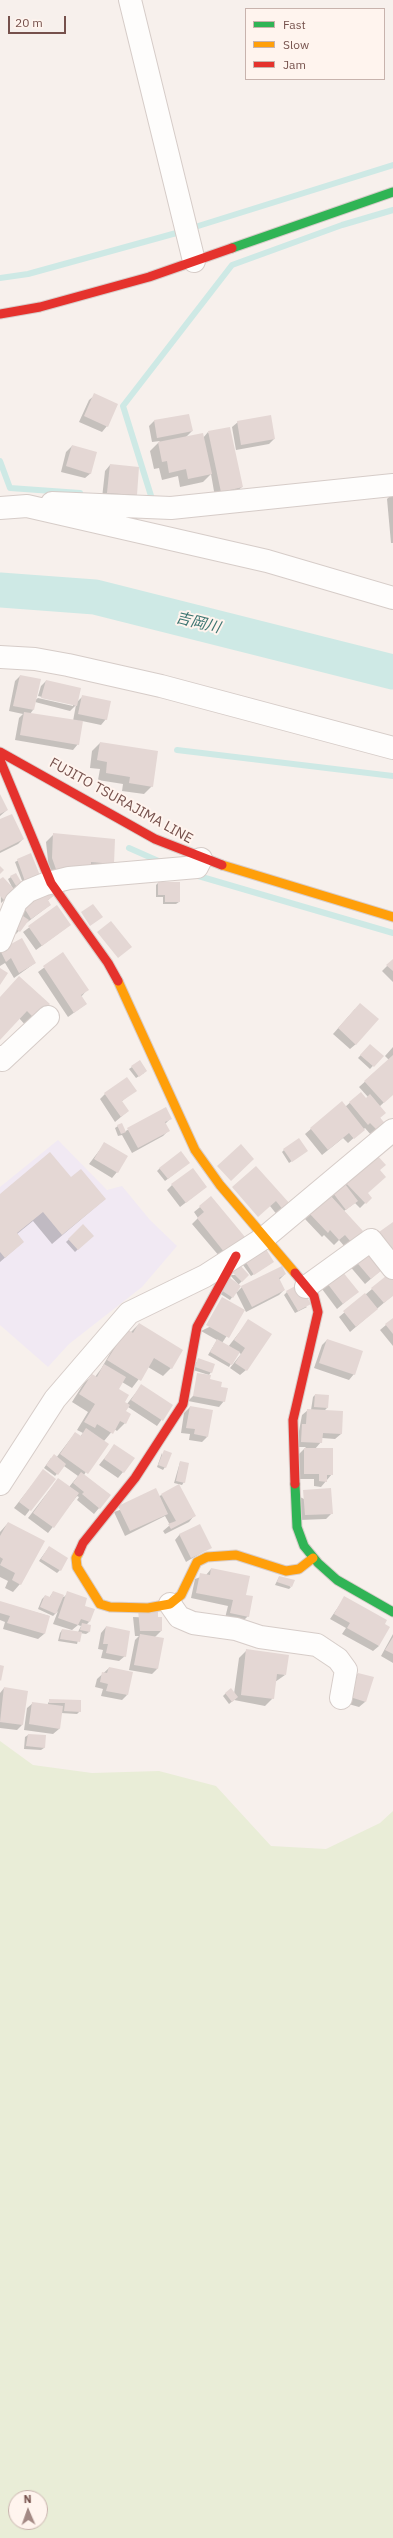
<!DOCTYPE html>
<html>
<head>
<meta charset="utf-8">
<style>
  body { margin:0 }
  #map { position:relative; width:393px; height:2538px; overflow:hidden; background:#f7f0ec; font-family:"IBM Plex Sans",sans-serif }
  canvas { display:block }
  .legend { position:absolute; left:245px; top:8px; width:140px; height:72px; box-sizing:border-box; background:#fff4ee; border:1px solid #c8b3ad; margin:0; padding:5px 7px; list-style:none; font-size:12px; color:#76514c }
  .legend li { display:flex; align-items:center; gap:8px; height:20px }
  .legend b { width:20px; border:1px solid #c8b3ad }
  .north { position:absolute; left:8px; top:2490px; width:40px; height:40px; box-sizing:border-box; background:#fff4ee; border:1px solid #c8b3ad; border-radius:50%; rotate:358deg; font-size:11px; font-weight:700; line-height:16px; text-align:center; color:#76514c }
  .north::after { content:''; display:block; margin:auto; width:14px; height:18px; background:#a38984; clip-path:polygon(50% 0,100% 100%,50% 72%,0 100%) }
  .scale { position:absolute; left:8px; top:16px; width:58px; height:18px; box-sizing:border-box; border:2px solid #76514c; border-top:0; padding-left:5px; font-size:12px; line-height:14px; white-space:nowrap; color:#76514c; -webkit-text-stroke:3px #fff4ee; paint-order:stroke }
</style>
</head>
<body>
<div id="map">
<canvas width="393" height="2538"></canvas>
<ul class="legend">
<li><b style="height:5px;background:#30b455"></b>Fast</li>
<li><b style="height:5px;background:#ff9f0a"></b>Slow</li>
<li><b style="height:5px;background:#e5322d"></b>Jam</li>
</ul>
<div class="north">N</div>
<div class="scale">20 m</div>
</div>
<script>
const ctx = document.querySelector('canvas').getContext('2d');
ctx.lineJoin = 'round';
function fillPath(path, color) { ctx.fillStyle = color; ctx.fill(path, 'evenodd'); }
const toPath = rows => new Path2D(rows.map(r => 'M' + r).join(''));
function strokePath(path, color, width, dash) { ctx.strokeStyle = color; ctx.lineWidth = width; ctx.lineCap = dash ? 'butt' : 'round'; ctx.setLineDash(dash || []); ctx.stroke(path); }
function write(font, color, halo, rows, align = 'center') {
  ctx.font = font + ' "IBM Plex Sans","Noto Sans JP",sans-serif'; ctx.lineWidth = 4; ctx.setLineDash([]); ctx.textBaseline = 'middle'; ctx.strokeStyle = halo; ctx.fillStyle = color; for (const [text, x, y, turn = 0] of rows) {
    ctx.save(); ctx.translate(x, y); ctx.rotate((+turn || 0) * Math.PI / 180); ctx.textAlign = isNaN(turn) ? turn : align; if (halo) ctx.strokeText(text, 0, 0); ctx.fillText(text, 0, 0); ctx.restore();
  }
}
const education = toPath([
  [58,1140,107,1190,122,1186,150,1220,177,1246,142,1287,69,1344,48,1367,0,1325,0,1187]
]);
const green = toPath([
  [0,1741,33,1765,92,1773,159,1771,216,1786,271,1846,326,1849,380,1823,393,1811,393,2538,0,2538],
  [16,2498,40,2498,40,2522,16,2522]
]);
const shadow = toPath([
  [95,395,107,426,102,432,79,422,89,400],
  [154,421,192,431,185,438,203,438,208,432,242,487,236,492,215,497,211,474,203,482,180,487,178,476,162,480,159,468,154,469,150,451,160,441,152,442,149,426],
  [238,422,274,439,269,444,236,450,232,427],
  [72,446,91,473,85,478,61,472,66,452],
  [110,465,138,468,136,495,130,500,102,498,105,471],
  [393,493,393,543,391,543,387,499],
  [20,676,35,700,38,698,73,706,73,704,38,696,41,686,46,681,77,702,83,696,106,719,101,725,82,721,78,744,73,750,15,740,19,718,23,714,9,711,15,681],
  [35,702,70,711,76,705,73,721,30,714,33,710],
  [100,743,152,786,144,794,122,791,123,784,98,780,100,769,90,768,92,751],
  [0,796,7,810,0,816],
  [0,820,23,839,18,844,0,853],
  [54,834,113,864,50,879,46,842],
  [30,854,24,886,15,862],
  [11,877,22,885,1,903,0,880,13,889,8,879],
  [158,883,179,902,176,904,163,904,163,897,156,897,156,885],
  [54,895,47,901,50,905,25,924,16,934,7,926,18,912],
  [57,907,70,925,36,950,23,932],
  [0,951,35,963,14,978,5,963,0,966],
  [63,954,87,990,81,997,86,1004,68,1017,38,972],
  [393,960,393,982,382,971],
  [0,998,48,1004,27,1027,19,1018,0,1038],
  [355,1009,356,1044,350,1049,333,1034],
  [370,1045,382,1056,370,1069,358,1058],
  [393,1047,393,1094,379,1107,380,1118,384,1123,371,1135,365,1128,348,1143,343,1138,322,1155,305,1134,341,1103,345,1107,361,1093,366,1099,368,1097,359,1087,389,1060,385,1056],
  [132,1067,144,1073,136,1078,129,1069],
  [135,1090,121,1102,128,1111,115,1122,100,1099,105,1094],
  [165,1108,171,1118,165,1124,168,1131,163,1136,132,1153,122,1135,118,1136,115,1128,121,1124,124,1132],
  [105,1143,117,1172,112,1178,89,1164],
  [284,1150,304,1153,289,1163,282,1152],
  [186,1165,165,1181,157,1171,160,1168],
  [379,1170,366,1194,370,1198,360,1208,355,1203,344,1211,362,1231,345,1247,339,1240,334,1245,324,1235,322,1237,305,1219,346,1183],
  [71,1179,105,1199,52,1244,33,1221,17,1234,23,1242,0,1262,0,1195],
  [172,1185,206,1187,180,1207,167,1190],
  [233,1188,290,1205,278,1216,270,1206],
  [211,1198,238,1242,220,1257,192,1224,198,1218,194,1212],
  [393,1223,380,1271,365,1284,348,1264],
  [83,1226,92,1236,75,1252,66,1242],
  [246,1262,270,1264,251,1276,243,1265],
  [285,1274,279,1280,284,1290,279,1295,246,1312,236,1292,230,1300,219,1293,238,1284,230,1275,248,1275,238,1285,237,1292,242,1287],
  [328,1284,357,1292,337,1309,322,1289],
  [372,1289,393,1295,350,1332,339,1317],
  [287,1292,307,1307,295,1313,284,1295],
  [244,1310,222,1343,228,1347,249,1320,246,1370,240,1375,230,1368,241,1354,238,1352,229,1367,208,1355,217,1340,201,1331],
  [393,1319,393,1346,380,1330],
  [139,1324,171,1368,163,1376,148,1367,132,1388,122,1382,118,1389,123,1402,127,1404,141,1386,172,1405,157,1426,128,1407,125,1412,125,1423,117,1431,114,1429,104,1441,84,1475,110,1495,94,1514,77,1500,79,1497,77,1496,48,1533,28,1518,58,1479,69,1487,78,1476,64,1466,55,1476,44,1468,51,1458,56,1458,75,1433,80,1437,83,1433,77,1430,88,1412,72,1402,84,1383,92,1376,95,1377,101,1369,119,1338,131,1332],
  [327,1340,354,1374,349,1380,314,1368,322,1345],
  [196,1362,211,1372,209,1375,193,1370],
  [209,1380,220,1387,224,1401,219,1407,188,1401],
  [315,1395,327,1408,324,1411,342,1412,341,1434,335,1439,322,1438,321,1442,315,1449,332,1474,321,1487,314,1486,314,1479,299,1479,299,1454,306,1447,296,1447,302,1415,308,1410,311,1410,313,1397],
  [190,1407,207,1437,202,1442,189,1440,190,1434,181,1433,184,1413],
  [115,1445,123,1472,118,1478,99,1465],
  [162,1453,165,1467,163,1470,157,1467],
  [180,1462,184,1482,182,1485,174,1483],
  [43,1471,54,1479,25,1516,14,1508],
  [162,1495,194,1516,189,1522,165,1534,163,1531,170,1525,165,1516,125,1536,114,1512],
  [298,1496,332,1513,326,1519,300,1520],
  [8,1523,20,1584,13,1592,5,1588,8,1581,0,1577,0,1532],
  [180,1534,211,1547,186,1562,175,1540],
  [49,1547,60,1570,57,1573,39,1561],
  [211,1569,248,1616,242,1622,225,1618,228,1606,191,1598,195,1579,206,1575],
  [279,1577,291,1587,289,1589,275,1585],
  [53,1592,64,1597,68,1593,83,1606,89,1622,86,1625,89,1632,86,1634,80,1633,77,1644,58,1641,60,1633,62,1630,78,1632,81,1626,78,1625,72,1630,53,1624,58,1611,53,1616,38,1609,42,1599,45,1596,49,1598],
  [345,1597,379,1646,373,1651,342,1634,346,1628,330,1619],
  [0,1602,49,1616,44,1634,38,1639,3,1629,5,1622,0,1620],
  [133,1617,161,1618,161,1631,154,1638,157,1669,152,1674,129,1670,135,1640,139,1636,135,1636],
  [106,1627,125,1656,119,1661,101,1658,103,1650,98,1649,101,1633],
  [393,1634,393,1663,381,1656],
  [247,1650,285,1675,275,1682,273,1698,265,1706,234,1700,229,1704,223,1696,226,1693,234,1694,239,1658],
  [109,1668,127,1695,122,1700,101,1696,103,1689,95,1687,97,1679],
  [358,1674,365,1702,359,1707,345,1703,352,1679],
  [4,1688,22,1725,17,1730,0,1728,0,1693],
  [50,1700,80,1701,80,1711,77,1714,61,1713,59,1729,53,1734,24,1730,27,1708,33,1703,47,1705],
  [28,1735,45,1736,44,1748,41,1750,24,1749,25,1737]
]);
const stream = toPath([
  [195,227,393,165],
  [0,278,28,274,180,232],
  [0,461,10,488,80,493],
  [152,499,123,406,232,265,342,225,393,210],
  [177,750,393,776],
  [129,848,163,863],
  [195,875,393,933]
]);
const river = toPath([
  [0,590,95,597,393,672]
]);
const building = toPath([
  [94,393,118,404,108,427,84,416],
  [189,414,193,431,157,438,154,420],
  [271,415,275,439,241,445,237,421],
  [230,427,243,487,221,492,208,431],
  [203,433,212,474,188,479,186,469,169,473,167,461,162,462,158,442],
  [72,445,97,452,91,474,66,466],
  [110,464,139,467,137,495,107,493],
  [20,675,41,679,34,710,13,706],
  [46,680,81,688,77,706,41,698],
  [82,695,111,701,107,720,78,714],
  [24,712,83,721,79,745,20,735],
  [100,742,158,751,153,787,129,783,130,777,106,773,107,762,97,760],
  [0,794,8,810,0,814],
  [12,814,24,839,0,851,0,819],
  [53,833,115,839,114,864,91,862,91,868,57,872,52,858],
  [31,853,41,878,26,884,17,859],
  [0,866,4,870,0,874],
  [16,873,23,885,18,889,10,876],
  [3,877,16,891,5,901,0,896,0,879],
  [158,882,180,882,180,902,165,902,165,895,158,895],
  [48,885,55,895,48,900,51,905,31,919,21,903],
  [93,904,103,917,90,926,81,912],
  [57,905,71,925,42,946,28,926],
  [17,912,29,920,20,932,9,923],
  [111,921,132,947,118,958,97,932],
  [22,938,36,963,19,973,11,958,6,962,0,950],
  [63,952,89,990,81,995,87,1004,74,1013,43,966],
  [393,959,393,971,386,965],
  [0,968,8,973,0,985],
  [19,976,50,1004,36,1020,27,1011,0,1040,0,997],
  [360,1003,379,1019,356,1045,338,1028],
  [370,1044,384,1056,374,1067,360,1055],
  [393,1055,393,1095,384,1103,364,1081],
  [140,1060,147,1071,139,1077,131,1066],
  [127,1077,137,1091,122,1101,129,1111,121,1117,104,1093],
  [361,1092,366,1098,370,1094,386,1113,380,1118,385,1123,377,1130,370,1123,368,1125,349,1102],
  [342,1101,365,1130,354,1139,349,1133,328,1150,310,1128],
  [166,1107,172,1119,165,1122,170,1131,138,1148,127,1128],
  [122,1123,126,1132,121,1134,117,1125],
  [299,1138,308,1151,292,1162,283,1149],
  [104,1142,128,1156,118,1173,94,1159],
  [241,1144,254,1159,231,1181,217,1166],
  [181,1151,190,1163,168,1179,159,1168],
  [50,1152,71,1177,81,1169,106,1199,62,1235,43,1212,17,1233,24,1242,5,1258,0,1252,0,1194],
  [376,1154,386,1165,380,1170,386,1177,368,1193,372,1198,366,1204,345,1182],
  [256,1166,291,1205,284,1211,276,1201,258,1217,232,1187],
  [193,1168,207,1187,186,1203,171,1184],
  [345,1184,358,1201,346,1210,333,1193],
  [329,1194,363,1231,351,1242,345,1235,339,1240,330,1230,328,1233,309,1213],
  [211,1196,245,1237,225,1253,197,1218,204,1212,199,1206],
  [393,1222,393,1252,377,1241,383,1236,379,1232],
  [83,1224,94,1236,78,1250,68,1239],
  [369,1244,387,1266,371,1279,353,1258],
  [266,1249,274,1262,254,1275,245,1261],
  [240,1265,249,1275,242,1282,232,1272],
  [282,1266,286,1274,279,1278,285,1290,252,1307,241,1286],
  [342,1271,359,1292,343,1304,327,1283],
  [391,1272,393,1274,393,1296,384,1303,371,1288],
  [229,1277,241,1286,233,1298,221,1290],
  [299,1284,311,1304,298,1311,286,1291],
  [365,1293,378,1309,356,1327,343,1311],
  [222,1297,245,1310,229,1338,206,1325],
  [393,1318,393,1334,385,1324],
  [248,1319,272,1334,247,1371,235,1363,245,1348,234,1340],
  [139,1323,183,1350,172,1369,154,1358,141,1381,107,1360,127,1329,133,1333],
  [217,1339,240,1352,232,1365,210,1352],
  [327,1339,363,1351,355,1375,319,1363],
  [198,1358,215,1364,212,1373,195,1367],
  [104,1364,126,1377,119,1389,129,1395,125,1402,130,1405,126,1411,131,1414,126,1424,120,1421,113,1434,97,1424,95,1428,84,1422,95,1404,79,1394,92,1374,97,1377],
  [197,1373,211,1375,210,1379,222,1382,221,1387,228,1388,225,1402,193,1396],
  [141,1384,173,1405,163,1421,131,1400],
  [315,1394,329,1395,328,1408,314,1407],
  [190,1406,213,1410,208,1437,194,1434,195,1429,186,1428],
  [307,1409,343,1411,342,1434,323,1433,322,1443,301,1442,302,1424,306,1424],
  [86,1428,109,1444,88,1474,60,1454,75,1432,81,1436],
  [114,1444,135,1458,124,1473,104,1459],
  [304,1448,333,1448,333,1475,327,1475,327,1482,319,1481,319,1474,304,1474],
  [164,1450,172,1453,166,1468,158,1465],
  [54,1454,66,1464,58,1475,46,1465],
  [180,1461,189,1463,185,1483,176,1481],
  [43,1469,56,1479,31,1511,19,1502],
  [81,1472,111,1495,100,1509,82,1494,84,1492,73,1483],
  [58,1478,79,1493,54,1528,33,1513],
  [179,1484,196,1516,171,1529,168,1524,176,1521,161,1494],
  [156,1488,168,1514,130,1531,118,1506],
  [331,1488,333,1514,305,1515,303,1490],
  [8,1522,45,1541,21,1585,12,1580,15,1573,0,1565,3,1559,0,1557,0,1536],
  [200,1524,212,1548,191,1558,179,1534],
  [49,1546,68,1558,61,1571,41,1559],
  [211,1568,250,1576,246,1595,253,1596,249,1617,230,1613,233,1600,196,1593,200,1573,210,1575],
  [279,1576,295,1580,292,1587,277,1582],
  [53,1591,64,1595,56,1614,40,1607,45,1595,50,1597],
  [67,1591,87,1598,85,1606,95,1609,90,1622,81,1619,78,1625,58,1618],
  [344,1596,387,1620,385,1624,390,1627,379,1646,347,1628,350,1623,334,1614],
  [0,1601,50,1616,45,1634,7,1623,10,1616,0,1613],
  [138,1610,158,1611,158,1617,162,1617,162,1631,140,1631],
  [82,1623,91,1625,90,1632,80,1630],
  [106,1626,130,1631,126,1657,106,1653,108,1644,103,1644],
  [62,1629,82,1632,80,1642,60,1639],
  [140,1634,164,1638,158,1669,134,1665],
  [393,1637,393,1654,385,1650],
  [246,1649,289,1655,286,1675,277,1674,274,1699,241,1695],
  [0,1665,4,1666,1,1681,0,1680],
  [109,1667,133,1672,128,1695,106,1691,108,1684,100,1682,102,1672,107,1673],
  [358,1673,374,1677,366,1702,350,1697],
  [4,1687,28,1691,23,1725,0,1722],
  [231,1688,238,1697,232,1702,225,1693],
  [49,1699,81,1700,81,1712,64,1711,65,1703,49,1703],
  [32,1702,63,1706,60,1729,29,1724],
  [28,1734,46,1735,45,1748,26,1746]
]);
const street = toPath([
  [130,0,194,261],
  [52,503,171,508,393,485],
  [0,508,27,506,267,561,393,598],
  [0,657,35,659,68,665,161,686,393,748],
  [0,941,16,902,28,891,45,884,69,878,197,867,201,859],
  [0,1057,2,1060,48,1017],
  [306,1287,371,1240,393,1268],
  [0,1484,55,1399,129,1313,205,1276,264,1238,393,1130],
  [170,1604,179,1617,193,1623,236,1629,260,1637,317,1645,338,1659,346,1670,341,1698]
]);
const fast = toPath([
  [232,248,393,192],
  [295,1484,297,1527,304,1546,318,1563,337,1580,393,1612]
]);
const slow = toPath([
  [222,865,393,917],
  [118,981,195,1150,220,1185,295,1273],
  [79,1552,76,1558,77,1567,100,1604,110,1607,148,1608,170,1604,181,1595,197,1562,207,1557,236,1555,286,1571,299,1569,313,1558]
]);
const jam = toPath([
  [0,314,40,307,149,277,232,248],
  [0,752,155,839,222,865],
  [0,760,51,883,108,963,118,981],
  [295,1273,314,1296,318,1312,293,1420,295,1484],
  [79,1552,83,1543,135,1478,183,1404,197,1327,236,1256]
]);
const streetNames = [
  ["FUJITO TSURAJIMA LINE",121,801,29]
];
const waterNames = [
  ["吉岡川",198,623,14]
];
fillPath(education, '#f1e9f3');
fillPath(green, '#e9edd7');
fillPath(shadow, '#0003');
strokePath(stream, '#cee9e5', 6);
strokePath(river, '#cee9e5', 35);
fillPath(building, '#e4d7d4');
strokePath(street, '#d6ccc8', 24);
strokePath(fast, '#d8cdca', 11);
strokePath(slow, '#d8cdca', 11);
strokePath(jam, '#d8cdca', 11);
strokePath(street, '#fefdfc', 22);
strokePath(fast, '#30b455', 9);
strokePath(slow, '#ff9f0a', 9);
strokePath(jam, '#e5322d', 9);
write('14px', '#76514c', '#fff4ee', streetNames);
write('italic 15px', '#3c7470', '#fff4ee', waterNames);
</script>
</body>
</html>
